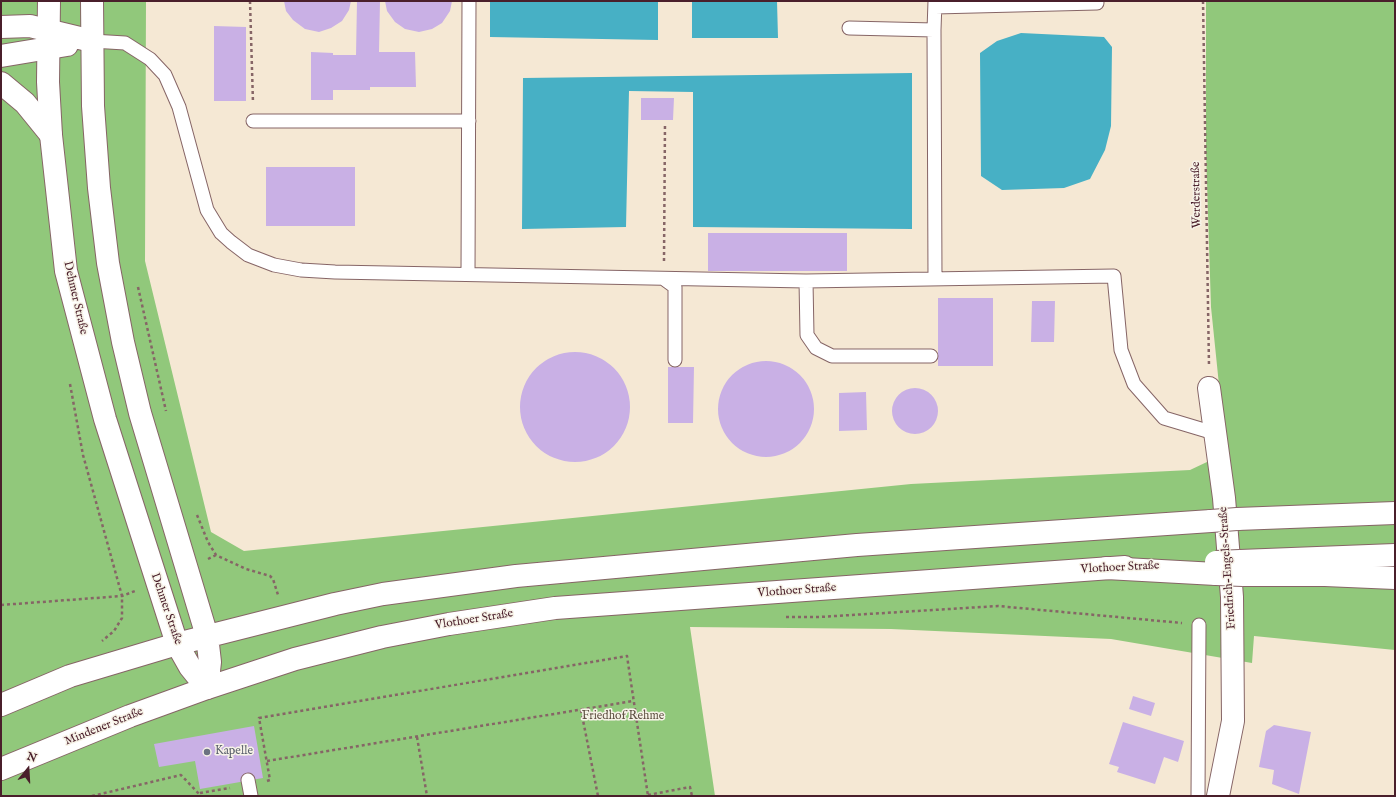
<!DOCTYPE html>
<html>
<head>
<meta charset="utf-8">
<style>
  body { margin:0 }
  #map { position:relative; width:1396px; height:797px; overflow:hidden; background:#f5e8d4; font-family:"IM FELL English",serif }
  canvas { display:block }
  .frame { position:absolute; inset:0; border:2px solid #4a1f2b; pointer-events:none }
  .north { position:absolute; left:8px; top:749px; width:40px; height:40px; -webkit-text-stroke:3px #f7f3e8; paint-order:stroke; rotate:18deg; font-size:11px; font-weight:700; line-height:16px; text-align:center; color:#4a1f2b }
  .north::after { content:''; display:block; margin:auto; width:14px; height:18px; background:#4a1f2b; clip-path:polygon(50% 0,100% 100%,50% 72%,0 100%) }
</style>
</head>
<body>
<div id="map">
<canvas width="1396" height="797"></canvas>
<div class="frame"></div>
<div class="north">N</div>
</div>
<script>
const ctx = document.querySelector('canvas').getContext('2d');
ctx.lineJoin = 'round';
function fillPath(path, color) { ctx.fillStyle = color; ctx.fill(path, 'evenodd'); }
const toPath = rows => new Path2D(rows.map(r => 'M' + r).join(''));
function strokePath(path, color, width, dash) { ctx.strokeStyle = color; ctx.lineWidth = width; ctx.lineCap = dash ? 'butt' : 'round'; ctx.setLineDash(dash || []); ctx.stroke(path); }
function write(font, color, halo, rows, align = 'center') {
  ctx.font = font + ' "IM FELL English",serif'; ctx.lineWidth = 3; ctx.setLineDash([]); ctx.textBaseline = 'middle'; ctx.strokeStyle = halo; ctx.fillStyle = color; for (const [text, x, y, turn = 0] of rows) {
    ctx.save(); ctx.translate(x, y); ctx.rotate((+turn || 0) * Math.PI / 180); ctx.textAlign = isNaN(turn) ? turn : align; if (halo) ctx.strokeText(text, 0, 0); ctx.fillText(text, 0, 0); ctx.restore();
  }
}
const green = toPath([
  [1,1,146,1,145,261,211,532,244,551,911,484,1190,470,1226,453,1211,307,1206,152,1206,1,1395,1,1395,650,1254,636,1252,663,1111,639,891,629,690,627,715,796,1,796]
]);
const water = toPath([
  [490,1,658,1,658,40,490,37],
  [692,1,777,1,778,38,692,38],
  [1021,33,1104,37,1112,47,1111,126,1105,150,1090,179,1064,188,1002,190,981,176,980,53,997,41],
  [912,73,912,229,693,227,693,92,629,91,626,227,522,229,523,78]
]);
const building = toPath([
  [284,1,351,1,349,10,342,21,331,28,319,32,305,29,293,20,286,11],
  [357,1,380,1,379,52,415,52,416,87,370,87,370,90,333,90,333,100,311,100,311,52,333,53,333,55,356,55],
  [385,1,452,1,450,11,442,23,432,29,419,32,405,29,395,22,387,11],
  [214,26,246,27,246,101,214,101],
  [641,98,674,98,673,120,641,120],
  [266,167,355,167,355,226,266,226],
  [708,233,847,233,847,271,708,271],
  [938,298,993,298,993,366,938,366],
  [1032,301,1055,301,1054,342,1031,342],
  '520 407a55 55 0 1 1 110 0a55 55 0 1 1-110 0Z',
  '718 409a48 48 0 1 1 96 0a48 48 0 1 1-96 0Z',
  [668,367,694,367,693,423,668,423],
  '892 411a23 23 0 1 1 46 0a23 23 0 1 1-46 0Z',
  [866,392,867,430,839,431,839,393],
  [1133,696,1155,703,1151,716,1129,709],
  [1123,722,1184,741,1178,762,1164,757,1155,784,1117,772,1119,767,1109,764],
  [1274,725,1311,732,1299,794,1272,784,1274,770,1259,767,1266,731],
  [254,726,263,778,200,789,195,761,159,767,154,744]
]);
const path = toPath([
  [250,1,253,103],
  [1203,1,1209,366],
  [664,261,665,123],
  [138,287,166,411],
  [70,384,83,455,122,596,122,618,114,631,102,641],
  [197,515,208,542,216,555,246,569,270,576,273,579,278,595],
  [208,559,216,555],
  [1,605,122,596,135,591],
  [786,617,819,617,998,606,1182,623],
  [581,710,598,796],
  [417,737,427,796],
  [267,761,633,701],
  [267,781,270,780,259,718,627,656,648,796],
  [200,793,230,788],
  [648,795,690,787,692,796],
  [92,796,181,775,201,796]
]);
const service = toPath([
  [935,7,1097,3],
  [849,28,934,30],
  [92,41,125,43,150,59,165,75,179,107,207,210,221,233,231,242,248,255,274,265,301,270,335,272,806,281,1114,276,1121,350,1134,384,1164,418,1214,433],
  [253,121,469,121],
  [468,273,469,1],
  [664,279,675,287,675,360],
  [935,279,934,30,935,1],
  [806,281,807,335,816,348,832,356,931,356],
  [248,780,251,796],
  [1198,796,1199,625]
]);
const minor = toPath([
  [1,27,30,26,92,41],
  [1,56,67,45],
  [1,83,25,103,51,135],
  [1209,388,1224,498,1232,597,1233,721,1218,796],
  [1,705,70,676,177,644],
  [1,769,130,716,207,688]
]);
const secondary = toPath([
  [49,1,48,82,51,135,66,271,105,419,177,644,190,667,207,688],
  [92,1,93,106,99,188,108,263,123,342,140,413,207,636,210,662,207,688],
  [1237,519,1395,513],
  [1240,561,1395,555],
  [177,644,335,604,383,594,516,576,857,545,1211,521],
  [207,688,295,659,382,637,449,624,555,608,1125,567]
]);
const motorway = toPath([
  [1106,568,1216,574],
  [1243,575,1325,575,1395,578]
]);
const secondaryBridge = toPath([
  [1211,521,1237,519],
  [1216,562,1240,561]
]);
const motorwayBridge = toPath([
  [1216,574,1243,575]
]);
const markers = [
  [207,752,4,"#6b7280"]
];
const streetNames = [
  ["Werderstraße",1197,195,-91],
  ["Dehmer Straße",75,298,77],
  ["Vlothoer Straße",1120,568,-3],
  ["Friedrich-Engels-Straße",1228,568,-94],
  ["Vlothoer Straße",797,591,-4],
  ["Dehmer Straße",166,609,71],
  ["Vlothoer Straße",474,620,-9],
  ["Mindener Straße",104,727,-22]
];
const parkNames = [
  ["Friedhof Rehme",623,717]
];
const worshipNames = [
  ["Kapelle",215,752]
];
fillPath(green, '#91c87b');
fillPath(water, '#47b0c5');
fillPath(building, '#c9b0e5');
strokePath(service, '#866566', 15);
strokePath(minor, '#866566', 24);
strokePath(secondary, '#866566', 24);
strokePath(motorway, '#866566', 24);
strokePath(path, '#866566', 2.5, [3, 3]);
strokePath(service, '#fff', 13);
strokePath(minor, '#fff', 22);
strokePath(secondary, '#fff', 22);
strokePath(motorway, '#fff', 22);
strokePath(secondaryBridge, '#866566', 24, []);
strokePath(motorwayBridge, '#866566', 24, []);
strokePath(secondaryBridge, '#fff', 22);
strokePath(motorwayBridge, '#fff', 22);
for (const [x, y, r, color] of markers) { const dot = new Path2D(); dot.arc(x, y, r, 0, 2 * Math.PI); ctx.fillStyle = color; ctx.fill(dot); strokePath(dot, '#f7f3e8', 1.5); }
write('12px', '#4a1f2b', '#f7f3e8', streetNames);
write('12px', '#5f5243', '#f7f3e8', parkNames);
write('12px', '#5b616d', '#f7f3e8', worshipNames, 'left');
</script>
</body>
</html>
